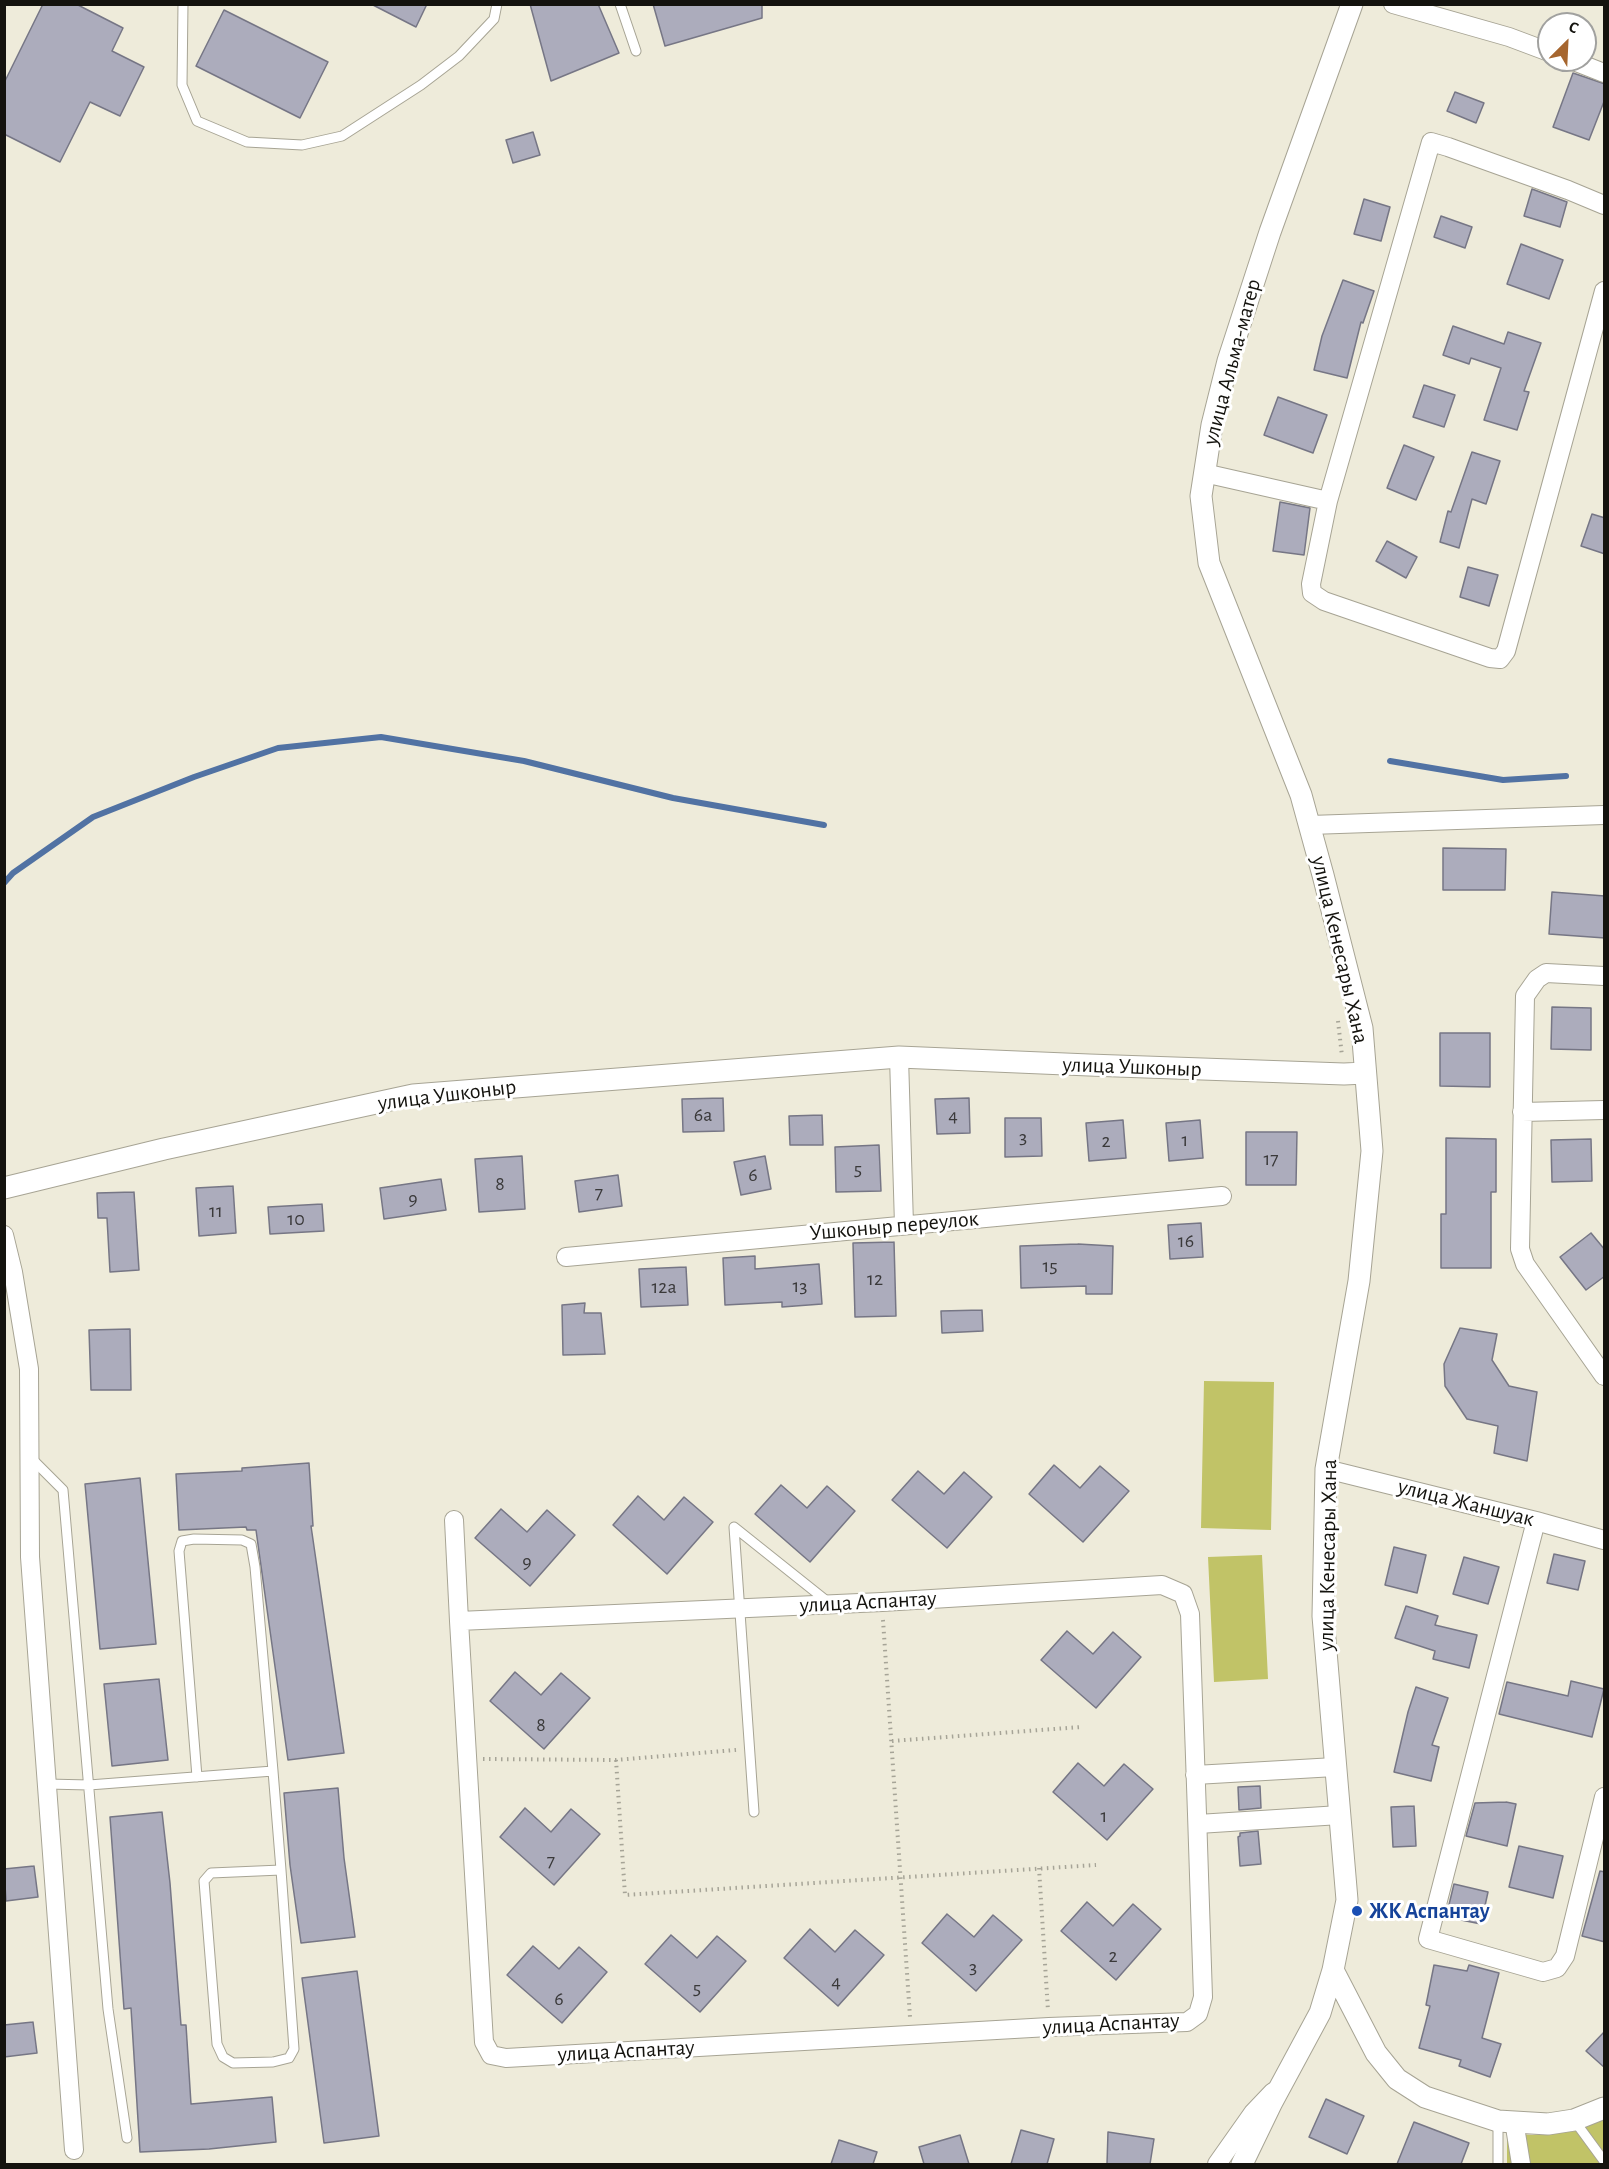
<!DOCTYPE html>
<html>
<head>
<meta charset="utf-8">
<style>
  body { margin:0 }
  #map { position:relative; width:1609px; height:2169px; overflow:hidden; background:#eeebda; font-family:"Alegreya Sans",sans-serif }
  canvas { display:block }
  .frame { position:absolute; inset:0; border:6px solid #14130e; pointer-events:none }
  .north { position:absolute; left:1537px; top:12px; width:60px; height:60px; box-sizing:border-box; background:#fff; border:2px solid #a1a19f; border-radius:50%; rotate:24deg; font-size:16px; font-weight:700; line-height:24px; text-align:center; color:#14130e }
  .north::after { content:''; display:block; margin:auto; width:21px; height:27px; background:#a6662f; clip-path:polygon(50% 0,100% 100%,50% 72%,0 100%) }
</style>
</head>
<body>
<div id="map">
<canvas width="1609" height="2169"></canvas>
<div class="frame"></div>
<div class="north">С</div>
</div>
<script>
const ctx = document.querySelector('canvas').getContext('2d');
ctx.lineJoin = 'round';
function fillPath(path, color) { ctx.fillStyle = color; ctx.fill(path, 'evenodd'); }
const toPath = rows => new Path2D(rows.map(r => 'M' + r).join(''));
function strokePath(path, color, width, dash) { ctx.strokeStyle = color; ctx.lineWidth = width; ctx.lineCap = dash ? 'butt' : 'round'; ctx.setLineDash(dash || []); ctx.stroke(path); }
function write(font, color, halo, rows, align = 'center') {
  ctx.font = font + ' "Alegreya Sans",sans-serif'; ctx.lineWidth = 6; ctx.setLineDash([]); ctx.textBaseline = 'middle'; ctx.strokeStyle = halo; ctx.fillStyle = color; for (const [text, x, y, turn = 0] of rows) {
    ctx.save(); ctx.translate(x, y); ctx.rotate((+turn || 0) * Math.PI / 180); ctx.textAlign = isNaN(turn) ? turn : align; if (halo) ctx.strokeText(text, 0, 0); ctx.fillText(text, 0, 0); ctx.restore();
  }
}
const green = toPath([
  [1204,1381,1274,1382,1271,1530,1201,1528],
  [1262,1555,1268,1679,1214,1682,1208,1557],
  [1604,2119,1604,2164,1507,2164,1507,2133,1532,2135,1575,2131]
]);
const stream = toPath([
  [1390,761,1503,780,1566,776],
  [4,883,13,873,93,817,194,777,278,748,381,737,524,761,673,798,824,825]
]);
const building = toPath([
  [43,4,76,4,123,28,112,51,144,67,120,116,90,102,60,162,4,134,4,83,43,4],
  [371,4,427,4,416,27,371,4],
  [530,4,598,4,619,53,551,81,530,4],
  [653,4,762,4,762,18,665,46,653,4],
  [224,10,328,62,300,118,196,66,224,10],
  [1573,73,1605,84,1605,99,1589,140,1553,127,1573,73],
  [1455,92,1484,103,1476,123,1447,111,1455,92],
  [533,132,540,155,513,163,506,140,533,132],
  [1532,189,1567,202,1560,227,1524,216,1532,189],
  [1364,199,1390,207,1381,241,1354,234,1364,199],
  [1441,216,1472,227,1465,248,1434,237,1441,216],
  [1521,244,1563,260,1549,299,1507,284,1521,244],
  [1343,280,1374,291,1363,323,1361,322,1347,378,1314,370,1322,336,1343,280],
  [1453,326,1504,344,1508,332,1541,343,1524,391,1529,392,1517,430,1484,420,1501,368,1471,358,1469,364,1443,355,1453,326],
  [1424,385,1455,395,1444,427,1413,417,1424,385],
  [1278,397,1327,415,1313,453,1264,435,1278,397],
  [1404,445,1434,457,1416,500,1387,488,1404,445],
  [1472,452,1500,461,1486,504,1472,499,1459,548,1440,542,1448,511,1451,512,1472,452],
  [1280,502,1310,508,1304,555,1273,551,1280,502],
  [1592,514,1605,518,1605,554,1581,546,1592,514],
  [1387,541,1417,557,1406,578,1376,561,1387,541],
  [1468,567,1498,575,1489,606,1460,597,1468,567],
  [1443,848,1506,849,1505,890,1443,890,1443,848],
  [1552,892,1605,896,1605,938,1549,934,1552,892],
  [1552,1007,1591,1008,1591,1050,1551,1049,1552,1007],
  [1440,1033,1490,1033,1490,1087,1440,1086,1440,1033],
  [723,1098,724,1131,683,1132,682,1099,723,1098],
  [969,1098,970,1133,937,1134,935,1099,969,1098],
  [822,1115,823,1145,790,1145,789,1116,822,1115],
  [1005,1118,1041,1118,1042,1156,1005,1157,1005,1118],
  [1123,1120,1126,1158,1089,1161,1086,1123,1123,1120],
  [1200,1120,1203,1158,1169,1161,1166,1123,1200,1120],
  [1246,1132,1297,1132,1296,1185,1246,1185,1246,1132],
  [1446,1138,1496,1139,1496,1192,1491,1192,1491,1268,1441,1268,1441,1214,1446,1214,1446,1138],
  [1591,1139,1592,1181,1552,1182,1551,1140,1591,1139],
  [879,1145,881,1191,836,1192,835,1147,879,1145],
  [522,1156,525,1209,479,1212,475,1159,522,1156],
  [765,1156,771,1189,741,1195,734,1162,765,1156],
  [618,1175,622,1206,579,1212,575,1181,618,1175],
  [441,1179,446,1210,384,1219,380,1188,441,1179],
  [233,1186,236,1233,199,1236,196,1188,233,1186],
  [134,1192,139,1270,110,1272,107,1218,98,1218,97,1193,134,1192],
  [322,1204,324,1231,270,1234,268,1207,322,1204],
  [1201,1223,1203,1257,1170,1259,1168,1225,1201,1223],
  [1591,1233,1605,1250,1605,1276,1586,1290,1560,1257,1591,1233],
  [894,1242,896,1316,855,1317,853,1243,894,1242],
  [1078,1244,1113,1246,1112,1294,1086,1294,1086,1286,1021,1288,1020,1246,1078,1244],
  [755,1256,755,1269,819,1264,822,1304,782,1307,782,1302,725,1305,723,1258,755,1256],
  [686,1267,688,1305,641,1307,639,1269,686,1267],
  [585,1303,584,1313,601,1313,605,1354,563,1355,562,1305,585,1303],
  [982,1310,983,1331,942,1333,941,1311,982,1310],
  [1460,1328,1497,1334,1492,1360,1509,1386,1537,1392,1527,1461,1494,1453,1498,1426,1467,1419,1445,1386,1444,1364,1460,1328],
  [130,1329,131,1390,91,1390,89,1330,130,1329],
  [309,1463,313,1526,311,1526,344,1753,288,1760,256,1530,247,1530,246,1527,179,1530,176,1474,242,1471,242,1468,309,1463],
  [1054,1465,1080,1488,1100,1466,1129,1491,1083,1542,1029,1494,1054,1465],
  [918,1471,944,1494,964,1472,992,1497,947,1548,892,1500,918,1471],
  [140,1478,156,1644,100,1649,85,1484,140,1478],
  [781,1485,807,1508,827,1486,855,1511,810,1562,755,1514,781,1485],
  [638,1496,664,1520,684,1497,713,1522,667,1574,613,1525,638,1496],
  [501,1509,527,1532,547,1510,575,1535,530,1586,475,1538,501,1509],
  [1394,1547,1426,1555,1417,1593,1385,1585,1394,1547],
  [1554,1554,1585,1561,1578,1590,1547,1583,1554,1554],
  [1464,1557,1499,1567,1488,1604,1453,1594,1464,1557],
  [1406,1606,1438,1616,1435,1625,1477,1635,1469,1668,1433,1659,1435,1651,1395,1638,1406,1606],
  [1067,1631,1093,1654,1113,1632,1141,1657,1096,1708,1041,1660,1067,1631],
  [515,1672,541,1695,561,1673,590,1698,544,1749,490,1701,515,1672],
  [159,1679,168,1760,112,1766,104,1684,159,1679],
  [1571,1681,1604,1689,1592,1737,1499,1714,1507,1682,1568,1696,1571,1681],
  [1416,1687,1448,1698,1432,1745,1439,1747,1431,1781,1394,1772,1408,1712,1416,1687],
  [1078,1763,1104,1786,1124,1764,1153,1789,1107,1840,1053,1792,1078,1763],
  [1260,1786,1261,1808,1239,1810,1238,1787,1260,1786],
  [338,1788,344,1858,355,1937,301,1943,290,1865,284,1793,338,1788],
  [1506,1802,1516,1804,1507,1846,1466,1836,1475,1803,1506,1802],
  [1414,1806,1416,1846,1393,1847,1391,1807,1414,1806],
  [525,1808,551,1832,571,1809,600,1834,554,1885,500,1837,525,1808],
  [162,1812,170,1883,181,2025,186,2025,191,2104,272,2097,276,2142,209,2149,140,2152,131,2008,124,2009,110,1817,162,1812],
  [1258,1831,1261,1864,1240,1866,1238,1837,1240,1836,1240,1833,1258,1831],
  [1519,1846,1563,1856,1553,1898,1509,1887,1519,1846],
  [34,1866,38,1897,6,1901,4,1869,34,1866],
  [1600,1871,1605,1872,1605,1942,1582,1936,1600,1871],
  [1454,1884,1488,1892,1481,1924,1446,1917,1454,1884],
  [1087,1902,1113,1926,1133,1904,1161,1929,1116,1980,1061,1931,1087,1902],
  [947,1914,974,1937,993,1915,1022,1940,976,1991,922,1943,947,1914],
  [810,1929,835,1952,855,1930,884,1955,838,2006,784,1958,810,1929],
  [671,1935,697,1958,717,1936,746,1961,700,2012,645,1964,671,1935],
  [533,1946,559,1969,579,1947,607,1972,562,2023,507,1975,533,1946],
  [1434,1965,1467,1971,1469,1965,1499,1973,1482,2038,1501,2044,1490,2077,1459,2066,1461,2060,1419,2048,1430,2006,1426,2005,1434,1965],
  [357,1971,379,2136,324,2143,302,1978,357,1971],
  [33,2022,37,2053,4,2057,4,2025,33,2022],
  [1605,2031,1605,2068,1586,2051,1605,2031],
  [1326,2099,1364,2116,1347,2154,1309,2137,1326,2099],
  [1414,2122,1469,2143,1461,2164,1397,2164,1414,2122],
  [1021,2130,1054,2139,1047,2164,1011,2164,1021,2130],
  [1108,2132,1154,2139,1150,2164,1107,2164,1108,2132],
  [960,2135,969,2164,924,2164,919,2147,960,2135],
  [839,2140,877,2152,873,2164,831,2164,839,2140]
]);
const path = toPath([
  [1338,1021,1342,1056],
  [883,1620,910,2017],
  [892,1741,1081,1727],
  [483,1759,616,1760,736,1750],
  [616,1760,625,1895,1096,1865],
  [1039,1868,1048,2011]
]);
const service = toPath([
  [183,4,182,85,197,121,247,142,302,145,342,136,421,85,459,56,494,19,497,4],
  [620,4,636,51],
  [30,1457,63,1490,108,2009,127,2138],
  [197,1777,179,1551,182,1541,194,1539,242,1540,251,1544,255,1567,273,1771],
  [47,1784,89,1785,273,1771,281,1870,294,2049,289,2058,273,2062,233,2063,223,2057,217,2044,204,1881,211,1873,281,1870],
  [754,1812,734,1527,828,1602],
  [1574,2120,1604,2161],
  [1498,2121,1498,2164]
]);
const minor = toPath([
  [1393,4,1509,37,1549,52],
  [1571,60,1604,73],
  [1604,205,1568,190,1448,147,1431,142,1328,501,1311,584,1312,593,1324,601,1490,658,1500,659,1506,651,1604,291],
  [1204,473,1328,501],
  [1310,825,1604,815],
  [1604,976,1546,973,1537,979,1525,996,1520,1249,1525,1264,1604,1376],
  [899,1057,904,1225],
  [1522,1112,1604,1110],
  [4,1235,13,1272,4,1274],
  [566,1257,1222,1196],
  [13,1272,29,1369,30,1557,74,2150],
  [1326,1469,1536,1521,1604,1540],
  [454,1520,459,1621,484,2042,491,2055,506,2058,1049,2027,1187,2022,1198,2014,1203,1997,1197,1814,1190,1614,1183,1594,1162,1585,882,1602,459,1621],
  [1536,1521,1428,1939,1543,1972,1557,1968,1565,1956,1604,1797],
  [1195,1775,1335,1767],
  [1198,1824,1340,1815],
  [1514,2121,1521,2164],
  [1217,2164,1253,2113,1273,2092]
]);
const tertiary = toPath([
  [4,1188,164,1149,413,1095,899,1057,1089,1065,1344,1074,1365,1073],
  [1333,1970,1376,2053,1397,2079,1425,2097,1498,2121,1548,2124,1574,2120,1604,2108],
  [1242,2164,1272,2102,1320,2013,1333,1970,1347,1900,1323,1616,1326,1469,1359,1281,1372,1151,1362,1028,1323,875,1301,795,1209,563,1201,496,1212,425,1228,361,1270,232,1352,4]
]);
const markers = [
  [1357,1911,6,"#1a4fb4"]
];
const numberNames = [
  ["6а",703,1115],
  ["4",953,1116],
  ["3",1023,1137],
  ["1",1185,1140],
  ["2",1106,1141],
  ["17",1271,1159],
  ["5",858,1169],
  ["6",753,1175],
  ["8",500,1184],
  ["7",599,1193],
  ["9",413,1199],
  ["11",216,1211],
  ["10",296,1219],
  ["16",1186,1241],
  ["15",1050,1266],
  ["12",875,1279],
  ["13",800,1286],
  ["12а",664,1287],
  ["9",527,1562],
  ["8",541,1725],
  ["1",1104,1816],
  ["7",551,1861],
  ["2",1113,1956],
  ["3",973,1967],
  ["4",836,1982],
  ["5",697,1988],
  ["6",559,1999]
];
const streetNames = [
  ["улица Альма-матер",1232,362,-75],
  ["улица Кенесары Хана",1340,950,77],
  ["улица Ушконыр",1132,1067,2],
  ["улица Ушконыр",447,1095,-7],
  ["Ушконыр переулок",894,1226,-5],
  ["улица Жаншуак",1466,1503,14],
  ["улица Кенесары Хана",1328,1555,-89],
  ["улица Аспантау",868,1602,-3],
  ["улица Аспантау",1111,2024,-3],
  ["улица Аспантау",626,2051,-3]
];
const transitNames = [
  ["ЖК Аспантау",1369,1911]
];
fillPath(green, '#c1c367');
strokePath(stream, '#5172a3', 6);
fillPath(building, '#acacbc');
strokePath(building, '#767685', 1.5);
strokePath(service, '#a7a494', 11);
strokePath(minor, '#a7a494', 20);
strokePath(tertiary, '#a7a494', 23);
strokePath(path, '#a6a497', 4, [1.5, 4.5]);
strokePath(service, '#fff', 9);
strokePath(minor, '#fff', 18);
strokePath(tertiary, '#fff', 21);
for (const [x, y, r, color] of markers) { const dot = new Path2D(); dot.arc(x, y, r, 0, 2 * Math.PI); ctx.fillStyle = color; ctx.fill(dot); strokePath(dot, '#fff', 2); }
write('20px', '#3a393a', null, numberNames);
write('22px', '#14130e', '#fff', streetNames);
write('bold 22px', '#164399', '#fff', transitNames, 'left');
</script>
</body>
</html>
